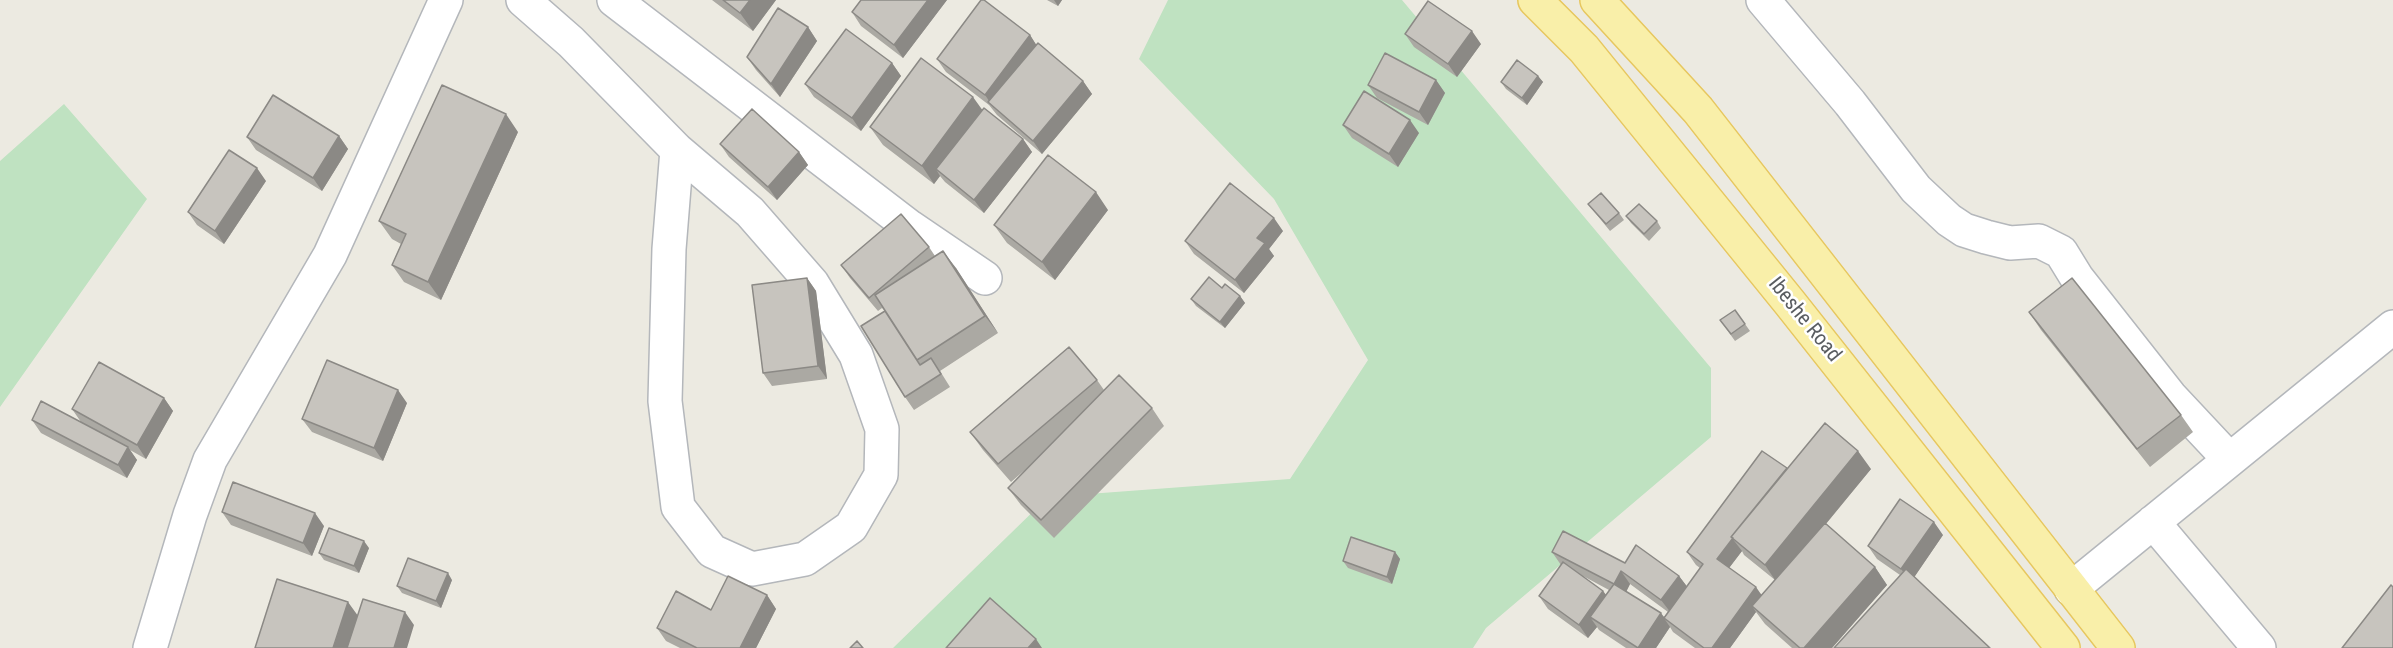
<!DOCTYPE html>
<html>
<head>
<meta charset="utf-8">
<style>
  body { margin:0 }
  canvas { display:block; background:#eceae1 }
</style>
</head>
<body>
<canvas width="2393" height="648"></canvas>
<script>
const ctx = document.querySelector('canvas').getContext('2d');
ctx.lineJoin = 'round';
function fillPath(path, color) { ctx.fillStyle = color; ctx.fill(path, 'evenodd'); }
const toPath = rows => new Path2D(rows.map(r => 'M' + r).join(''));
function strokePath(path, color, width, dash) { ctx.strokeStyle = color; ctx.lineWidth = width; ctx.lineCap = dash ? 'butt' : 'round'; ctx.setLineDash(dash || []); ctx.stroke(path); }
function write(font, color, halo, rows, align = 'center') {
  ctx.font = font + ' "Roboto Condensed",sans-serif'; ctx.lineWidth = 5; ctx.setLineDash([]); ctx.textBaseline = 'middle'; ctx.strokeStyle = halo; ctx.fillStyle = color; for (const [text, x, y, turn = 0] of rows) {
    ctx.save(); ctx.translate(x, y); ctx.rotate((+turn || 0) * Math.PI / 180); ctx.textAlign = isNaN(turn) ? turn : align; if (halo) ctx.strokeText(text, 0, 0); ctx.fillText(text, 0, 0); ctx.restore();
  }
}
const green = toPath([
  [1168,0,1402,0,1711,368,1711,437,1486,628,1473,648,893,648,1048,497,1290,479,1368,360,1274,199,1139,59],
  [64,104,147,199,0,407,0,161]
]);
const minor = toPath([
  [523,0,571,42,677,150,750,212,812,283,856,355,882,429,881,475,851,527,805,559,752,569,712,551,678,507,665,401,669,249,677,150],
  [614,0,910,227,985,278],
  [1763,0,1850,103,1916,189,1949,220,1964,230,1986,237,2010,243,2039,241,2061,252,2077,278,2170,396,2229,459],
  [2153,522,2259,648],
  [2071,589,2393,327],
  [150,648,190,515,210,460,330,255,446,0]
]);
const major = toPath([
  [1535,0,1584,49,1790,303,2063,648],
  [1597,0,1698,110,2118,648]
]);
const wall = toPath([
  [712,0,776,0,753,31],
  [947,0,903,58,861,26,852,12],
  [1047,0,1062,0,1058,6],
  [808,27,817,41,780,97,756,70,747,57],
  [1405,34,1481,44,1457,77,1414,47],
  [1030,35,1036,45,1083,81,1092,94,1042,154,997,115,989,105,946,72,937,59],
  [892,63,901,76,861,131,814,97,805,84],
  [1538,76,1543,82,1527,105,1506,89,1501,82],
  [1436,80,1445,93,1428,125,1377,98,1368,85],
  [982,110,1023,139,1032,152,984,213,945,182,940,176,934,184,883,145,870,127],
  [1343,125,1419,133,1398,167,1352,138],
  [518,132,441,300,404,282,392,265,401,244,392,239,379,221],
  [339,136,348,149,322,191,256,150,247,137],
  [720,144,799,152,808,165,777,200,729,157],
  [266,181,224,244,197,225,188,212],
  [1588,204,1619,213,1624,220,1610,231],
  [1108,210,1055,280,1007,243,994,225],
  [1626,216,1657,221,1661,228,1649,241,1631,223],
  [1283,231,1269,249,1274,256,1244,293,1194,254,1185,241],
  [929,247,935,256,956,268,998,333,940,371,950,387,914,410,905,397,885,311,882,308,878,311,850,278,841,265],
  [807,278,816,291,827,379,772,386,763,373],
  [1222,288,1240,296,1245,303,1225,328,1196,306,1191,299],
  [1735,310,1750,331,1735,341,1720,320],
  [2029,312,2181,415,2193,432,2150,467,2041,330],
  [1097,380,1104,390,1152,408,1164,426,1054,538,1021,505,1008,488,1026,469,1011,482,983,450,970,432],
  [164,398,173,411,146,459,130,450,137,460,127,478,41,433,32,420,81,422,72,409],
  [407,403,383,461,312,432,302,419],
  [1787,469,1871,469,1826,524,1875,567,1887,585,1832,648,1792,648,1765,624,1756,612,1730,648,1695,648,1673,632,1670,627,1656,648,1626,648,1599,630,1597,627,1588,638,1548,609,1539,596,1561,565,1552,552,1625,563,1679,576,1687,587,1700,568,1696,565,1687,552],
  [1742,551,1744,555,1775,580,1762,595,1729,568],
  [1583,576,1609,590,1606,595,1603,591],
  [1630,584,1668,612,1664,617,1626,592],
  [222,512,324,526,312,556,231,525],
  [1943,535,1914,577,1900,575,1877,559,1868,546],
  [369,548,359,573,324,560,319,553],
  [1395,552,1400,559,1392,584,1348,568,1343,561],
  [452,580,441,608,402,593,397,586],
  [767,595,776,609,756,648,680,648,666,641,657,628,711,610]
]);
const shadedWall = toPath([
  [750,0,776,0,753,31,740,13],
  [928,0,947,0,903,58,894,45],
  [1054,0,1062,0,1058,6],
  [808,27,817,41,780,97,771,84],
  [1472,31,1481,44,1457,77,1448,64],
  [1030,35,1039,49,994,108,985,95],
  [892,63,901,76,861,131,852,118],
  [1538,76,1543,82,1527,105,1522,98],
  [1436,80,1445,93,1428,125,1419,112],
  [1083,81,1092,94,1042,154,1033,141],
  [973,97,986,115,936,169,940,176,934,184,922,166],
  [506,114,518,132,441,300,428,282],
  [1410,120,1419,133,1398,167,1389,154],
  [339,136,348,149,322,191,313,178],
  [1023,139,1032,152,984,213,974,200],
  [799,152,808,165,777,200,768,187],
  [257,168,266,181,224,244,215,231],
  [1096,192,1108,210,1055,280,1042,262],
  [1274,218,1283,231,1269,249,1274,256,1244,293,1235,280,1257,238],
  [943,251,956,268,998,333,985,316],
  [807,278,816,291,827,379,818,366],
  [1240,296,1245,303,1225,328,1220,322],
  [398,390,407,403,383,461,374,448],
  [164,398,173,411,146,459,137,445],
  [128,447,137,460,127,478,118,465],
  [1858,451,1871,469,1777,583,1765,565],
  [315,513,324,526,312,556,303,543],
  [1934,522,1943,535,1911,582,1901,569],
  [1732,538,1742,551,1726,572,1717,559],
  [364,541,369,548,359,573,354,566],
  [1395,552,1400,559,1392,584,1387,577],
  [1875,567,1887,585,1832,648,1804,648],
  [1621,571,1630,584,1623,598,1614,584],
  [448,573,452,580,441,608,436,601],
  [1679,576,1689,589,1671,613,1661,600],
  [1756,587,1765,600,1752,606,1756,612,1730,648,1712,648],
  [1603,591,1613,604,1590,617,1597,627,1588,638,1579,625],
  [767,595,776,609,756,648,740,648],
  [348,602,361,620,352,648,333,648],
  [405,612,414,625,407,648,394,648],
  [1661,613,1667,621,1664,618,1670,627,1656,648,1638,648],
  [1036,639,1042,648,1028,648]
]);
const building = toPath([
  [723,0,750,0,740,13,723,0],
  [861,0,928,0,894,45,852,12,861,0],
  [981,0,984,0,1030,35,985,95,937,59,981,0],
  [1428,1,1472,31,1448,64,1405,34,1428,1],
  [778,8,808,27,771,84,747,57,778,8],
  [846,29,892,63,852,118,805,84,846,29],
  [1038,43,1083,81,1033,141,988,102,1038,43],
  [1385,53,1436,80,1419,112,1368,85,1385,53],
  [921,58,973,97,922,166,870,127,921,58],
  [1517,60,1538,76,1522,98,1501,82,1517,60],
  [442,85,506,114,428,282,392,265,406,234,379,221,442,85],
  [1364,91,1410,120,1389,154,1343,125,1364,91],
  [273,95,339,136,313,178,247,137,273,95],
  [984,108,1023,139,974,200,936,169,984,108],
  [752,109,799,152,768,187,720,144,752,109],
  [229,150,257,168,215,231,188,212,229,150],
  [1048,155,1096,192,1042,262,994,225,1048,155],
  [1230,183,1274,218,1257,238,1265,243,1235,280,1185,241,1230,183],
  [1601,193,1619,213,1606,224,1588,204,1601,193],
  [1639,204,1657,221,1644,234,1626,216,1639,204],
  [901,214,929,247,869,298,841,265,901,214],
  [943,251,985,316,917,360,875,295,943,251],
  [1209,277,1222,288,1225,284,1240,296,1220,322,1191,299,1209,277],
  [807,278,818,366,763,373,752,285,807,278],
  [2072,278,2181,415,2137,449,2029,312,2072,278],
  [1735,310,1745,324,1731,334,1720,320,1735,310],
  [885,311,920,365,931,358,941,374,905,397,861,326,885,311],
  [1069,347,1097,380,998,464,970,432,1069,347],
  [327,360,398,390,374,448,302,419,327,360],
  [99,362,164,398,137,445,72,409,99,362],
  [1119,375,1152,408,1041,520,1008,488,1119,375],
  [41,401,128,447,118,465,32,420,41,401],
  [1825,423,1858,451,1765,565,1731,537,1825,423],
  [1762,451,1787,468,1731,537,1733,538,1717,559,1756,587,1712,648,1704,648,1664,618,1703,564,1687,552,1762,451],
  [233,482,315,513,303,543,222,512,233,482],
  [1900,499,1934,522,1901,569,1868,546,1900,499],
  [1825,523,1875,567,1804,648,1800,648,1752,606,1825,523],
  [329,528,364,541,354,566,319,553,329,528],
  [1563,531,1625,563,1636,545,1679,576,1661,600,1621,571,1614,584,1552,552,1563,531],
  [1351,537,1395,552,1387,577,1343,561,1351,537],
  [408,558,448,573,436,601,397,586,408,558],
  [1563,562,1603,591,1579,625,1539,596,1563,562],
  [1906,569,1990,648,1834,648,1906,569],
  [728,576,767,595,740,648,697,648,657,628,676,591,711,610,728,576],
  [277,579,348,602,333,648,255,648,277,579],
  [1614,584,1661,613,1638,648,1590,617,1614,584],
  [2391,585,2393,587,2393,648,2342,648,2391,585],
  [990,598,1036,639,1028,648,946,648,990,598],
  [363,599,405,612,394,648,347,648,363,599],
  [857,641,863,648,850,648,857,641]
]);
const streetNames = [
  ["Ibeshe Road",1804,320,51]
];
fillPath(green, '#bfe2c1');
strokePath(minor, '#b4b7bb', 36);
strokePath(major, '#e7c75f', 36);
strokePath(minor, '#fff', 33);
strokePath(major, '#f9efa9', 33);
fillPath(wall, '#aba9a3');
fillPath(shadedWall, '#8b8985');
fillPath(building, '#c7c4be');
strokePath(building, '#8b8985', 1.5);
write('21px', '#5a5d61', '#fff', streetNames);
</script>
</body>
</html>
